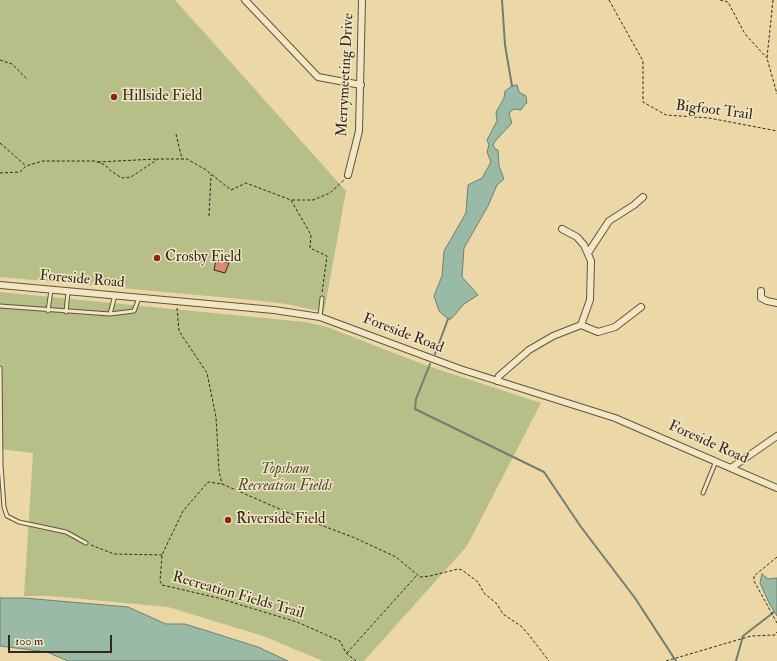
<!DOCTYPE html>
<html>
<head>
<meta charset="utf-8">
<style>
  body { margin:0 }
  #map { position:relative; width:777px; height:661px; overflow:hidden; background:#ebd8a6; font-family:"IM FELL Double Pica",serif }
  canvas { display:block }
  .scale { position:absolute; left:8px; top:635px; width:104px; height:18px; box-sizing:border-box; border:2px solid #33271f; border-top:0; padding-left:5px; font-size:12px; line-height:14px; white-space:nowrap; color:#33271f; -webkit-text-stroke:3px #f2e6c5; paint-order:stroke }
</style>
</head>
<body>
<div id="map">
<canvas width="777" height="661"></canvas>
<div class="scale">100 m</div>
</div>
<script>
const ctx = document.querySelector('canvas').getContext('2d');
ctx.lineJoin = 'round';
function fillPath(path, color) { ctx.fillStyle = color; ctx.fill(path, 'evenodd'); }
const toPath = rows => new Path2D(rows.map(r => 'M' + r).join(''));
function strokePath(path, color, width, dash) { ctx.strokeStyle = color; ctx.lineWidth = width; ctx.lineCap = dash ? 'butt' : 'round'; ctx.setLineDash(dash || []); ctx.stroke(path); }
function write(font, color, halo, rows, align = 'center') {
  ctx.font = font + ' "IM FELL Double Pica",serif'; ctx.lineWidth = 3; ctx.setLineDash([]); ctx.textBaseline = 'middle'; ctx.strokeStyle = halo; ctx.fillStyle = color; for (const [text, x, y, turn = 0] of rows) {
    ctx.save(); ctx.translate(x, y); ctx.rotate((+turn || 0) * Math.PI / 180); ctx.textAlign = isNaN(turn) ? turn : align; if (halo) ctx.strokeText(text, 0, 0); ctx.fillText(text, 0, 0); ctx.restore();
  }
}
const green = toPath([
  [0,0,175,0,346,191,324,312,286,304,252,300,0,277],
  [0,292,305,322,327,327,425,365,541,403,467,546,364,661,323,661,263,636,168,607,51,596,24,596,33,453,0,449]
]);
const water = toPath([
  [517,85,519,92,526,96,527,103,525,104,521,110,514,109,511,111,509,114,512,123,496,140,493,145,495,149,498,150,499,166,504,179,497,185,488,206,464,248,462,277,478,295,464,304,451,319,448,319,439,311,434,296,442,276,444,251,466,213,468,185,482,178,491,162,487,152,489,145,487,140,497,121,496,112,504,98,505,91,512,86,517,85],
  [762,574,768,579,777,578,777,616,769,603,760,583,762,574],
  [0,598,24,598,128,607,166,624,185,624,258,647,288,661,68,661,47,652,0,646,0,598]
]);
const stream = toPath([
  [502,0,505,45,512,86],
  [435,354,448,319],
  [430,364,416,399,415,409,544,472,581,527,635,598,676,661],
  [736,661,743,636,774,612]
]);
const building = toPath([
  [216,260,229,263,225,273,214,270,216,260]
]);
const path = toPath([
  [609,0,643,61,643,102,666,115,709,118,777,131],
  [720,0,728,2,745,34,767,58],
  [773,0,767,58,777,94],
  [0,60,12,64,27,79],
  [176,134,182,159],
  [0,143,26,166],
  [98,162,156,159],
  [0,173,20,172,26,166,43,161,95,161,105,165,111,171,122,178,131,177,158,159,187,159,206,170,231,190,246,183,291,200,311,235,310,248,327,256,322,293],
  [292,200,313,200,330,193,344,180],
  [209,216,211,175],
  [177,308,179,331,207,373,216,417,219,471,222,484],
  [91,545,114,554,162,555],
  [777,557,754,576,754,581,777,623],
  [347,653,417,575],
  [356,661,346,653,340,641,297,622,218,598,162,585,160,581,162,555,183,511,208,482,222,484,289,513,355,538,396,557,420,577,430,576,458,569,462,570,478,582,484,593,497,604,503,614,521,626,529,635,549,661],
  [666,661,751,636,775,635,777,632]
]);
const lane = toPath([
  [0,306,110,314,134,311,139,298],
  [48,311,51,290],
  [66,312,68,292],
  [110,314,115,295],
  [320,317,322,298],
  [0,368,1,465,4,507,7,516,19,522,66,532,86,543],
  [703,493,716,461]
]);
const street = toPath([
  [245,0,318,77,361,85],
  [348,175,359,131,362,0],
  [588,253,609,221,634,205,643,197],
  [0,285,274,310,320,317,460,369,615,418,777,488],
  [761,291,761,298,767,301,777,303],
  [581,325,598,332,615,327,641,307],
  [497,381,499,376,529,350,553,336,581,325,590,300,591,261,584,245,577,237,562,229],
  [731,468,777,436]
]);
const markers = [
  [114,97,4,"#8f2418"],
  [157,258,4,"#8f2418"],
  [228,520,4,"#8f2418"]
];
const streetNames = [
  ["Merrymeeting Drive",346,75,-87],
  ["Bigfoot Trail",714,111,7],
  ["Foreside Road",82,280,5],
  ["Foreside Road",403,334,21],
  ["Foreside Road",708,443,24],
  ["Recreation Fields Trail",238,596,16]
];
const poiNames = [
  ["Hillside Field",122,97],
  ["Crosby Field",165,258],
  ["Riverside Field",236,520]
];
const parkNames = [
  ["Topsham",285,470],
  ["Recreation Fields",285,487]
];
fillPath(green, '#b6bf88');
fillPath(water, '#98baa7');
strokePath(water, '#707f71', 1);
strokePath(stream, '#707f71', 2);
fillPath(building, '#d98c74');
strokePath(building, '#33271f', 1);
strokePath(lane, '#615341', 5);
strokePath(street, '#615341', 8);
strokePath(path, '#33271f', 1, [3, 2]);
strokePath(lane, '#f2e6c5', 3);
strokePath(street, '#f2e6c5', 6);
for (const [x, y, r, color] of markers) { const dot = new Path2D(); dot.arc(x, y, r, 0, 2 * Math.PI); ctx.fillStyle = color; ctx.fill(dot); strokePath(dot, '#f2e6c5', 1.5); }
write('15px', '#33271f', '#f2e6c5', streetNames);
write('15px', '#33271f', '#f2e6c5', poiNames, 'left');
write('italic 15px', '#544d39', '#f2e6c5', parkNames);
</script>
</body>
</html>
